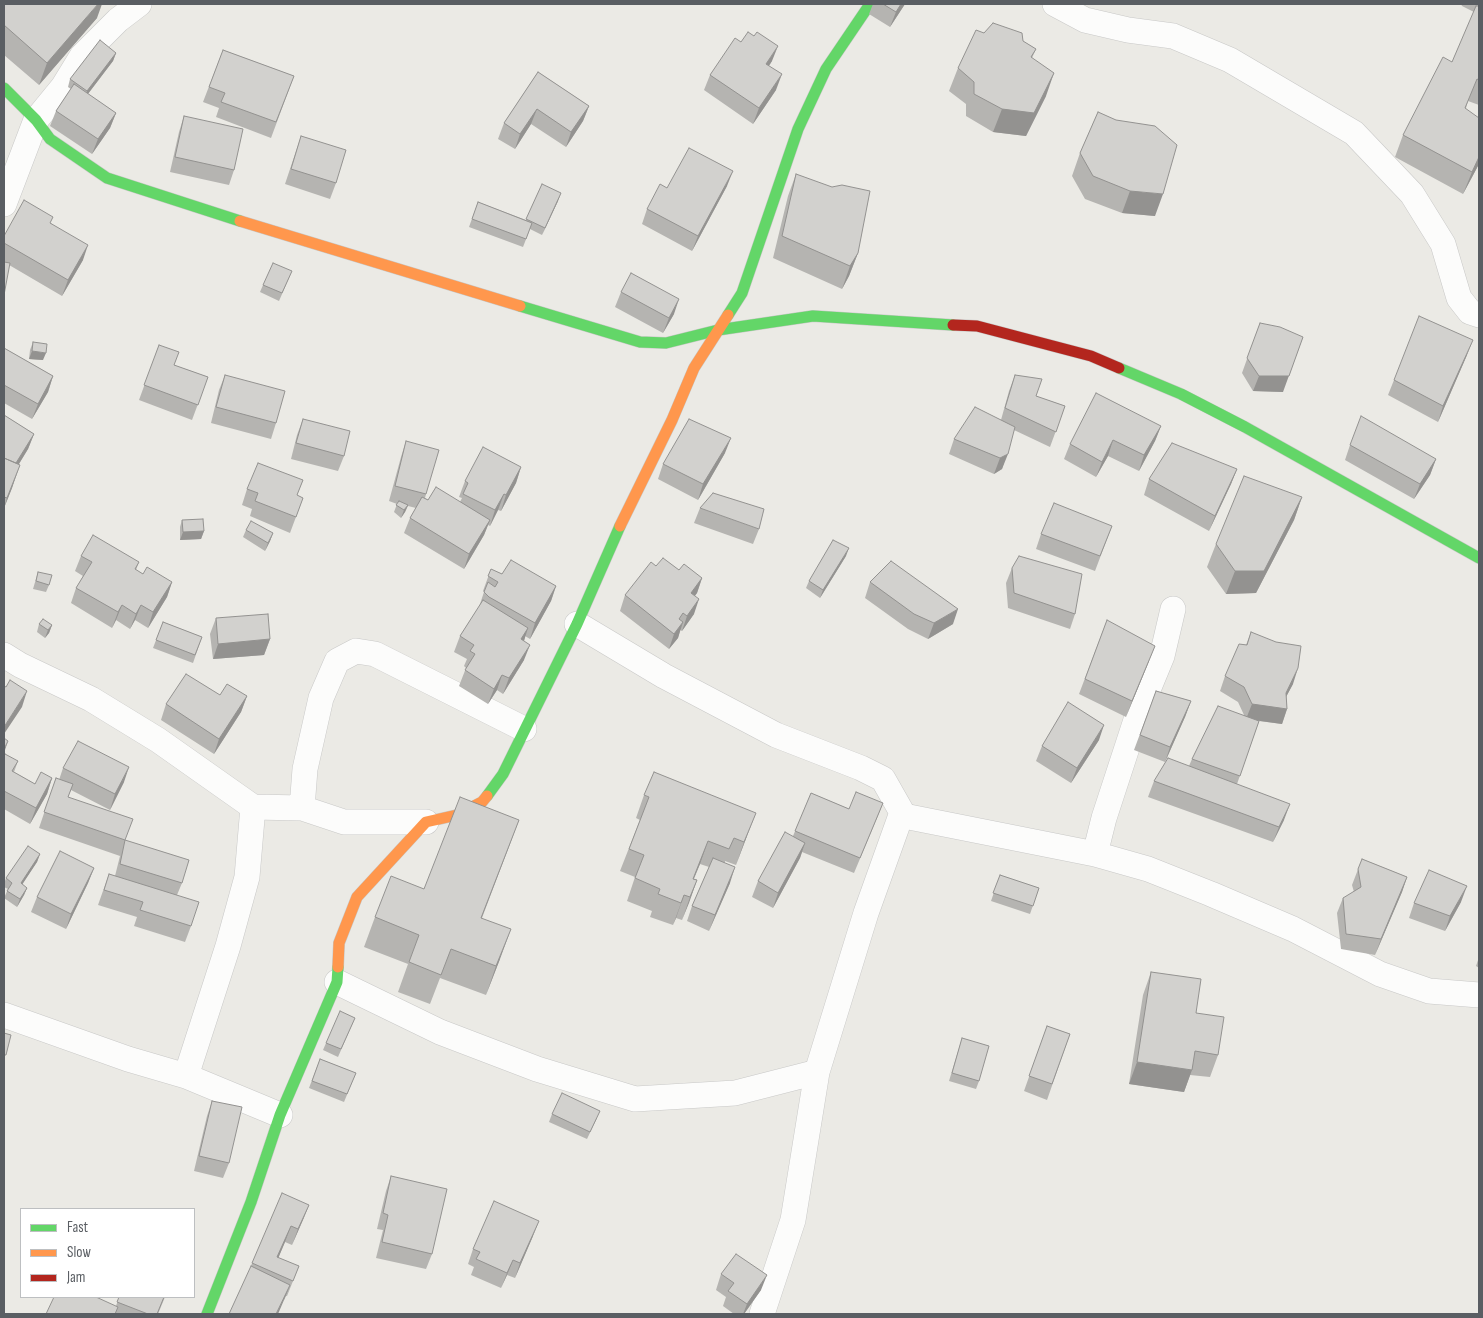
<!DOCTYPE html>
<html>
<head>
<meta charset="utf-8">
<style>
  body { margin:0 }
  #map { position:relative; width:1483px; height:1318px; overflow:hidden; background:#ebeae5; font-family:"Sofia Sans Condensed",sans-serif }
  canvas { display:block }
  .frame { position:absolute; inset:0; border:5px solid #5a5e63; pointer-events:none }
  .legend { position:absolute; left:20px; top:1208px; width:175px; height:90px; box-sizing:border-box; background:#fff; border:1px solid #bdbfc1; margin:0; padding:6px 9px; list-style:none; font-size:15px; color:#5a5e63 }
  .legend li { display:flex; align-items:center; gap:10px; height:25px }
  .legend b { width:25px; border:1px solid #bdbfc1 }
</style>
</head>
<body>
<div id="map">
<canvas width="1483" height="1318"></canvas>
<div class="frame"></div>
<ul class="legend">
<li><b style="height:6px;background:#63d668"></b>Fast</li>
<li><b style="height:6px;background:#ff974d"></b>Slow</li>
<li><b style="height:6px;background:#b3261e"></b>Jam</li>
</ul>
</div>
<script>
const ctx = document.querySelector('canvas').getContext('2d');
ctx.lineJoin = 'round';
const toPath = rows => new Path2D(rows.map(r => 'M' + r).join(''));
function strokePath(path, color, width, dash) { ctx.strokeStyle = color; ctx.lineWidth = width; ctx.lineCap = dash ? 'butt' : 'round'; ctx.setLineDash(dash || []); ctx.stroke(path); }
function fillPath(path, color) { ctx.fillStyle = color; ctx.fill(path, 'evenodd'); }
const street = toPath([
  [1055,4,1085,20,1128,30,1173,36,1230,60,1354,133,1412,194,1443,244,1459,298,1470,312,1479,315],
  [4,204,36,120,63,87,82,56,118,20,139,4],
  [1173,609,1162,656,1138,714,1104,818,1095,854,1148,869,1211,894,1293,929,1380,974,1429,991,1479,995],
  [4,655,20,665,91,699,158,740,253,807,302,808,344,822,426,822],
  [302,808,305,769,321,698,337,661,356,651,375,654,524,729],
  [904,816,1095,854],
  [337,982,440,1032,537,1069,635,1099,735,1093,817,1072,866,913,900,818,904,816,883,779,861,768,776,735,664,676,577,624],
  [4,1015,128,1059,186,1076,280,1115],
  [186,1076,228,946,247,877,253,807],
  [762,1314,793,1220,817,1072]
]);
const fast = toPath([
  [4,88,36,120,50,139,107,178,240,221],
  [520,306,640,342,666,343,718,330,813,316,953,325],
  [728,315,742,293,798,129,826,69,870,4],
  [1119,368,1181,394,1245,427,1479,558],
  [487,796,503,774,577,624,620,526],
  [207,1314,251,1202,280,1115,337,982,338,967]
]);
const slow = toPath([
  [240,221,520,306],
  [620,526,672,420,694,368,728,315],
  [338,967,339,943,357,897,426,822,457,815,482,802,487,796]
]);
const jam = toPath([
  [953,325,977,326,1091,356,1119,368]
]);
const wall = toPath([
  [4,4,97,18,39,85,4,55],
  [873,4,905,4,890,27,869,14],
  [1461,4,1479,4,1479,105,1468,101,1466,108,1479,164,1463,194,1395,157,1403,135,1452,62,1474,12,1462,6],
  [984,33,1023,41,1036,49,1032,58,1046,96,1026,136,993,132,966,116,966,104,949,91,958,68],
  [741,42,772,61,769,66,776,90,753,124,704,90,710,75],
  [223,50,294,76,271,138,216,117,219,108,203,102],
  [116,53,113,61,88,94,116,113,110,128,92,154,50,126,56,111,71,89,68,87,70,79],
  [538,72,589,106,583,121,566,147,531,124,515,149,498,139,504,123],
  [1098,112,1155,216,1122,213,1085,199,1072,176,1080,153],
  [184,116,234,170,229,185,170,172,179,132],
  [301,136,336,183,330,199,285,184],
  [796,174,858,253,849,276,842,289,773,258,788,196],
  [542,184,558,201,542,235,530,229,523,247,469,227,478,202,526,220],
  [727,186,692,251,642,224,647,209,667,188],
  [51,223,83,260,62,296,4,262,4,236],
  [292,271,279,301,260,292,263,285],
  [621,292,674,314,663,333,615,307],
  [1260,323,1283,392,1253,391,1242,373],
  [33,342,43,360,29,359,30,350],
  [159,345,174,365,208,377,192,420,139,400],
  [4,348,53,376,48,392,32,419,4,403],
  [1467,355,1438,422,1388,395,1394,380],
  [225,375,276,423,271,439,211,423,219,390],
  [1015,375,1036,396,1065,406,1050,447,1014,430,1002,469,994,474,949,454,954,439,1001,420,1009,391],
  [4,415,34,434,28,449,19,464,12,488,4,508],
  [303,419,344,456,338,471,291,459,297,435],
  [1161,426,1155,441,1139,471,1108,456,1096,477,1064,459,1070,444],
  [406,441,426,494,425,498,428,500,460,502,462,498,459,497,465,481,521,467,516,483,501,511,498,510,490,526,488,525,484,535,464,569,404,533,410,518,416,508,408,506,405,512,401,518,394,512,397,504,389,501,401,457],
  [1350,445,1436,459,1430,475,1414,499,1345,460],
  [725,453,698,500,658,479,663,464],
  [1237,469,1231,484,1209,531,1144,495,1149,479],
  [303,480,297,495,303,498,290,533,250,516,252,509,242,505,247,489],
  [1302,497,1294,520,1256,593,1226,594,1207,567,1216,544],
  [700,508,759,529,753,544,694,523],
  [182,520,204,531,201,539,180,540,180,527],
  [1112,526,1095,571,1036,549,1041,534],
  [246,530,273,533,270,541,265,551,243,537],
  [81,556,139,562,136,570,143,574,172,582,167,597,148,628,135,620,130,629,116,620,112,628,71,603,76,588,83,576,75,571],
  [846,556,820,598,806,588,809,581],
  [656,566,679,570,702,578,697,593,695,596,694,614,682,631,680,630,678,638,669,649,620,611,625,595],
  [1012,568,1075,614,1070,629,1008,608,1006,583],
  [491,569,502,574,556,586,551,601,530,639,525,636,524,641,524,660,503,694,497,690,488,704,459,686,466,668,464,666,467,659,454,652,460,636,479,607,484,592,483,591],
  [38,572,49,585,46,592,33,589],
  [870,582,953,624,928,639,908,629,865,598],
  [216,618,270,639,264,655,213,659,210,634],
  [1107,620,1149,661,1126,717,1079,694],
  [163,622,202,637,193,663,153,648],
  [39,624,52,625,49,633,45,638,37,632],
  [1251,632,1293,684,1286,697,1287,709,1282,724,1259,721,1237,784,1284,820,1273,842,1148,797,1154,781,1189,766,1192,759,1244,715,1238,702,1220,691,1225,676,1246,645],
  [1156,691,1191,701,1185,717,1165,762,1134,750],
  [220,695,247,696,241,712,214,754,161,720,166,704],
  [1099,740,1071,783,1036,761,1042,746],
  [4,756,18,761,14,772,35,784,52,778,47,794,30,824,4,809],
  [63,768,124,782,110,810,71,790,68,797,182,883,177,895,191,926,185,942,134,926,137,917,98,905,109,874,115,876,120,856,39,828,56,778,59,780],
  [811,793,849,809,883,803,877,818,854,873,802,852,800,858,773,908,752,897,758,881,793,836],
  [644,795,747,836,736,865,725,861,725,863,730,883,709,931,687,921,692,906,709,867,700,864,694,879,697,880,682,920,676,918,673,925,650,917,652,911,627,901,635,877,620,871,640,820,636,818],
  [519,820,482,918,500,959,486,995,440,978,430,1004,398,992,408,964,364,947,375,917,424,889],
  [40,854,37,862,22,884,27,888,24,895,17,907,4,898,8,889,4,887,4,884,6,878],
  [1362,859,1407,877,1402,892,1375,955,1341,949,1337,913,1343,898,1354,892,1352,885],
  [94,868,88,883,66,929,31,912,37,897],
  [1000,875,1039,888,1030,914,991,901],
  [1461,902,1445,931,1409,918,1414,903],
  [1479,957,1479,968,1476,966],
  [1151,972,1196,1013,1218,1055,1210,1077,1190,1075,1184,1092,1129,1084,1143,995],
  [355,1018,338,1057,323,1050,326,1043],
  [1047,1026,1070,1034,1047,1100,1024,1091],
  [962,1038,979,1081,976,1089,949,1081],
  [320,1059,356,1073,344,1102,309,1088],
  [212,1101,229,1163,223,1178,194,1171,207,1116],
  [552,1114,597,1118,587,1139,549,1122],
  [391,1176,432,1254,426,1269,376,1258,383,1230,377,1229,386,1191],
  [309,1205,292,1245,285,1242,278,1258,299,1266,287,1296,286,1296,284,1300,250,1269,252,1263],
  [533,1236,515,1278,507,1275,501,1288,471,1275,474,1267,468,1264,473,1249],
  [721,1274,761,1290,744,1314,734,1314,723,1306,726,1297,716,1290],
  [119,1297,165,1297,158,1314,46,1314,116,1306]
]);
const shadedWall = toPath([
  [98,4,102,4,97,18,39,85,47,63],
  [901,4,905,4,890,27,896,12],
  [778,46,772,61,760,79,766,64],
  [116,53,113,61,84,99,87,91],
  [1054,73,1046,96,1026,136,993,132,1002,109],
  [782,74,776,90,753,124,759,108],
  [589,106,583,121,566,147,571,132],
  [537,109,531,124,515,149,520,134],
  [116,113,110,128,92,154,98,139],
  [1479,157,1479,164,1463,194,1472,172],
  [733,171,727,186,692,251,698,236],
  [1130,191,1163,194,1155,216,1122,213],
  [561,193,558,201,542,235,545,228],
  [88,245,83,260,62,296,68,280],
  [858,253,849,276,842,289,850,266],
  [679,299,674,314,663,333,669,318],
  [1303,337,1283,392,1253,391,1259,376],
  [1473,340,1467,355,1438,422,1443,406],
  [32,351,46,353,43,360,29,359],
  [53,376,48,392,32,419,38,404],
  [1161,426,1155,441,1139,471,1144,455],
  [34,434,28,449,9,480,15,465],
  [731,438,725,453,698,500,703,484],
  [1113,440,1108,456,1096,477,1102,462],
  [1008,454,1002,469,994,474,1000,458],
  [1436,459,1430,475,1414,499,1420,484],
  [20,465,12,488,4,508,7,498],
  [521,467,516,483,501,511,506,495],
  [1237,469,1231,484,1209,531,1215,516],
  [504,494,498,510,490,526,495,510],
  [1302,497,1294,520,1256,593,1226,594,1235,571],
  [408,505,405,512,401,518,404,510],
  [490,520,484,535,464,569,469,554],
  [204,531,201,539,180,540,183,532],
  [273,533,270,541,265,551,268,543],
  [849,548,846,556,820,598,823,590],
  [702,578,697,593,685,608,691,593],
  [172,582,167,597,148,628,153,612],
  [556,586,551,601,530,639,535,623],
  [699,599,694,614,682,631,687,616],
  [122,605,116,620,112,628,118,612],
  [141,605,135,620,130,629,136,614],
  [958,609,953,624,928,639,934,623],
  [683,622,678,638,669,649,674,634],
  [52,625,49,633,45,638,48,630],
  [528,628,523,644,521,639],
  [270,639,264,655,213,659,218,644],
  [530,645,524,660,503,694,509,678],
  [1155,646,1149,661,1126,717,1132,701],
  [1298,668,1293,684,1280,708,1287,709,1282,724,1246,719,1252,704,1286,693],
  [502,675,497,690,488,704,494,689],
  [27,691,22,707,4,734,4,727],
  [247,696,241,712,214,754,219,739],
  [1191,701,1185,717,1165,762,1170,747],
  [1104,725,1099,740,1071,783,1077,768],
  [8,741,4,753,4,749],
  [129,767,124,782,110,810,115,794],
  [52,778,47,794,30,824,36,808],
  [1290,804,1284,820,1273,842,1279,827],
  [756,813,747,836,736,865,744,842],
  [519,820,508,849,470,947,481,918],
  [708,841,700,864,686,896,693,879],
  [805,843,800,858,773,908,778,893],
  [40,854,37,862,18,891,21,883],
  [735,867,730,883,709,931,715,915],
  [94,868,88,883,66,929,71,914],
  [1407,877,1402,892,1375,955,1381,939],
  [697,880,689,903,682,920,690,897],
  [1467,886,1461,902,1445,931,1450,916],
  [27,888,24,895,17,907,20,899],
  [684,895,676,918,673,925,681,903],
  [511,929,500,959,486,995,496,966],
  [1137,1062,1192,1070,1184,1092,1129,1084],
  [309,1205,303,1220,292,1245,298,1229],
  [539,1221,533,1236,515,1278,520,1263],
  [291,1226,285,1242,272,1273,277,1257],
  [513,1260,507,1275,501,1288,507,1273],
  [767,1275,761,1290,744,1314,743,1314,747,1304],
  [290,1285,284,1300,278,1314,276,1314]
]);
const building = toPath([
  [4,4,98,4,47,63,4,25,4,4],
  [883,4,901,4,896,12,883,4],
  [1476,6,1479,6,1479,80,1477,79,1465,108,1479,118,1479,157,1472,172,1403,135,1443,57,1452,62,1476,6],
  [993,23,1022,33,1023,41,1036,49,1031,57,1054,73,1034,113,1002,109,974,94,974,82,958,68,976,30,984,33,993,23],
  [748,32,754,36,757,32,778,46,766,64,782,74,759,108,710,75,735,38,741,42,748,32],
  [100,40,116,53,87,91,70,79,100,40],
  [223,50,294,76,276,122,221,102,225,93,209,87,223,50],
  [538,72,589,106,571,132,537,109,520,134,504,123,538,72],
  [74,84,116,113,98,139,56,111,74,84],
  [1098,112,1116,120,1155,126,1177,145,1163,194,1130,191,1093,176,1080,153,1098,112],
  [184,116,243,129,234,170,175,157,184,116],
  [301,136,346,150,336,183,291,169,301,136],
  [689,148,733,171,698,236,647,209,660,184,667,188,689,148],
  [796,174,832,187,842,185,870,191,858,253,850,266,782,236,796,174],
  [542,184,561,193,545,228,526,219,542,184],
  [24,200,53,217,50,223,88,245,68,280,4,243,4,236,24,200],
  [478,202,532,223,526,239,472,219,478,202],
  [4,262,10,263,4,295,4,262],
  [273,263,292,271,282,293,263,285,273,263],
  [631,273,679,299,669,318,621,292,631,273],
  [1419,316,1473,340,1443,406,1394,380,1419,316],
  [1260,323,1280,327,1303,337,1289,376,1259,376,1247,358,1260,323],
  [33,342,47,344,46,353,32,351,33,342],
  [159,345,179,352,174,365,208,377,198,405,144,385,159,345],
  [4,348,53,376,38,404,4,385,4,348],
  [225,375,285,391,276,423,216,407,225,375],
  [1015,375,1042,379,1036,396,1065,406,1056,432,1005,408,1015,375],
  [1096,393,1161,426,1144,455,1113,440,1102,462,1070,444,1096,393],
  [975,407,1015,427,1008,454,1000,458,954,439,975,407],
  [4,415,34,434,16,463,4,458,4,415],
  [1361,416,1436,459,1420,484,1350,445,1361,416],
  [303,419,350,431,344,456,296,443,303,419],
  [689,419,731,438,703,484,663,464,689,419],
  [406,441,439,450,426,494,395,486,406,441],
  [1172,443,1237,469,1215,516,1149,479,1172,443],
  [483,447,521,467,506,495,504,494,495,510,463,494,468,483,465,481,483,447],
  [4,458,20,465,7,498,4,497,4,458],
  [258,463,303,480,297,495,303,498,296,517,255,501,258,493,247,489,258,463],
  [1244,476,1302,497,1264,571,1235,571,1216,544,1244,476],
  [436,487,490,520,469,554,410,518,422,497,428,500,436,487],
  [713,493,764,509,759,529,700,508,713,493],
  [399,501,408,505,404,510,396,505,399,501],
  [1054,503,1112,526,1100,556,1041,534,1054,503],
  [203,519,204,531,183,532,182,520,203,519],
  [251,521,273,533,268,543,246,530,251,521],
  [93,535,139,562,135,569,143,574,147,567,172,582,153,612,141,605,136,614,122,605,118,612,76,588,92,562,81,556,93,535],
  [833,540,849,548,823,590,809,581,833,540],
  [1019,556,1082,574,1075,614,1014,593,1012,568,1019,556],
  [663,558,679,570,684,564,702,578,691,593,699,599,687,616,683,613,679,619,683,622,674,634,625,595,651,562,656,566,663,558],
  [511,560,556,586,535,623,489,597,484,592,488,582,495,587,498,582,488,576,491,569,502,574,511,560],
  [891,561,958,609,934,623,914,614,870,582,891,561],
  [38,572,52,575,49,585,36,581,38,572],
  [483,600,528,628,521,639,530,645,509,678,502,675,494,689,465,670,475,654,470,651,474,645,460,636,483,600],
  [268,614,270,639,218,644,216,618,268,614],
  [43,619,52,625,48,630,39,624,43,619],
  [1107,620,1155,646,1132,701,1085,679,1107,620],
  [163,622,202,637,195,655,156,640,163,622],
  [1251,632,1276,642,1301,646,1298,668,1286,693,1287,709,1252,704,1244,687,1225,676,1239,644,1247,645,1251,632],
  [186,674,220,695,227,684,247,696,219,739,166,704,186,674],
  [10,680,27,691,4,727,4,686,6,687,10,680],
  [1156,691,1191,701,1170,747,1140,735,1156,691],
  [1068,702,1104,725,1077,768,1042,746,1068,702],
  [1218,706,1259,721,1240,776,1192,759,1218,706],
  [4,738,8,741,4,749,4,738],
  [78,741,129,767,115,794,63,768,78,741],
  [5,754,18,761,12,771,35,784,41,772,52,778,36,808,4,791,4,756,5,754],
  [1168,758,1290,804,1279,827,1154,781,1168,758],
  [654,772,756,813,744,842,734,838,729,849,708,841,693,879,697,880,690,897,684,895,681,903,658,894,660,889,635,878,644,855,629,849,649,797,644,795,654,772],
  [56,778,73,784,68,797,133,819,125,840,189,860,182,883,120,864,125,840,44,812,56,778],
  [856,792,883,803,860,858,795,831,811,793,849,809,856,792],
  [460,797,519,820,481,918,511,929,496,966,451,949,441,975,409,962,419,935,375,917,391,876,424,889,460,797],
  [785,832,805,843,778,893,758,881,785,832],
  [28,846,40,854,21,883,27,888,20,899,7,891,12,883,6,878,28,846],
  [60,851,94,868,71,914,37,897,60,851],
  [713,858,735,867,715,915,692,906,713,858],
  [1362,859,1407,877,1381,939,1346,934,1343,898,1361,887,1358,869,1362,859],
  [1429,870,1467,886,1450,916,1414,903,1429,870],
  [109,874,199,902,191,926,140,910,143,902,104,890,109,874],
  [1000,875,1039,888,1033,906,993,893,1000,875],
  [1151,972,1201,979,1196,1013,1224,1017,1218,1055,1195,1051,1192,1070,1137,1062,1151,972],
  [340,1011,355,1018,341,1049,326,1043,340,1011],
  [1047,1026,1070,1034,1052,1084,1029,1076,1047,1026],
  [4,1033,11,1035,6,1055,4,1055,4,1033],
  [962,1038,989,1046,979,1081,952,1073,962,1038],
  [320,1059,356,1073,347,1094,312,1081,320,1059],
  [562,1093,600,1111,590,1132,552,1114,562,1093],
  [212,1101,242,1107,229,1163,199,1156,212,1101],
  [391,1176,447,1189,432,1254,382,1242,388,1215,383,1213,391,1176],
  [282,1193,309,1205,298,1229,291,1226,277,1257,299,1266,293,1281,252,1263,282,1193],
  [494,1201,539,1221,520,1263,513,1260,507,1273,476,1259,480,1252,473,1249,494,1201],
  [736,1254,767,1275,747,1304,728,1291,734,1283,721,1274,736,1254],
  [251,1266,290,1285,276,1314,229,1314,251,1266],
  [54,1297,96,1297,118,1307,115,1314,46,1314,54,1297],
  [119,1297,164,1297,157,1314,148,1314,117,1302,119,1297]
]);
strokePath(street, '#c8c8c7', 26);
strokePath(fast, '#c7c7c5', 12);
strokePath(slow, '#c7c7c5', 12);
strokePath(jam, '#c7c7c5', 12);
strokePath(street, '#fcfcfb', 25);
strokePath(fast, '#63d668', 11);
strokePath(slow, '#ff974d', 11);
strokePath(jam, '#b3261e', 11);
fillPath(wall, '#b5b4b1');
fillPath(shadedWall, '#939290');
fillPath(building, '#d2d1ce');
strokePath(building, '#939290', 1);
</script>
</body>
</html>
